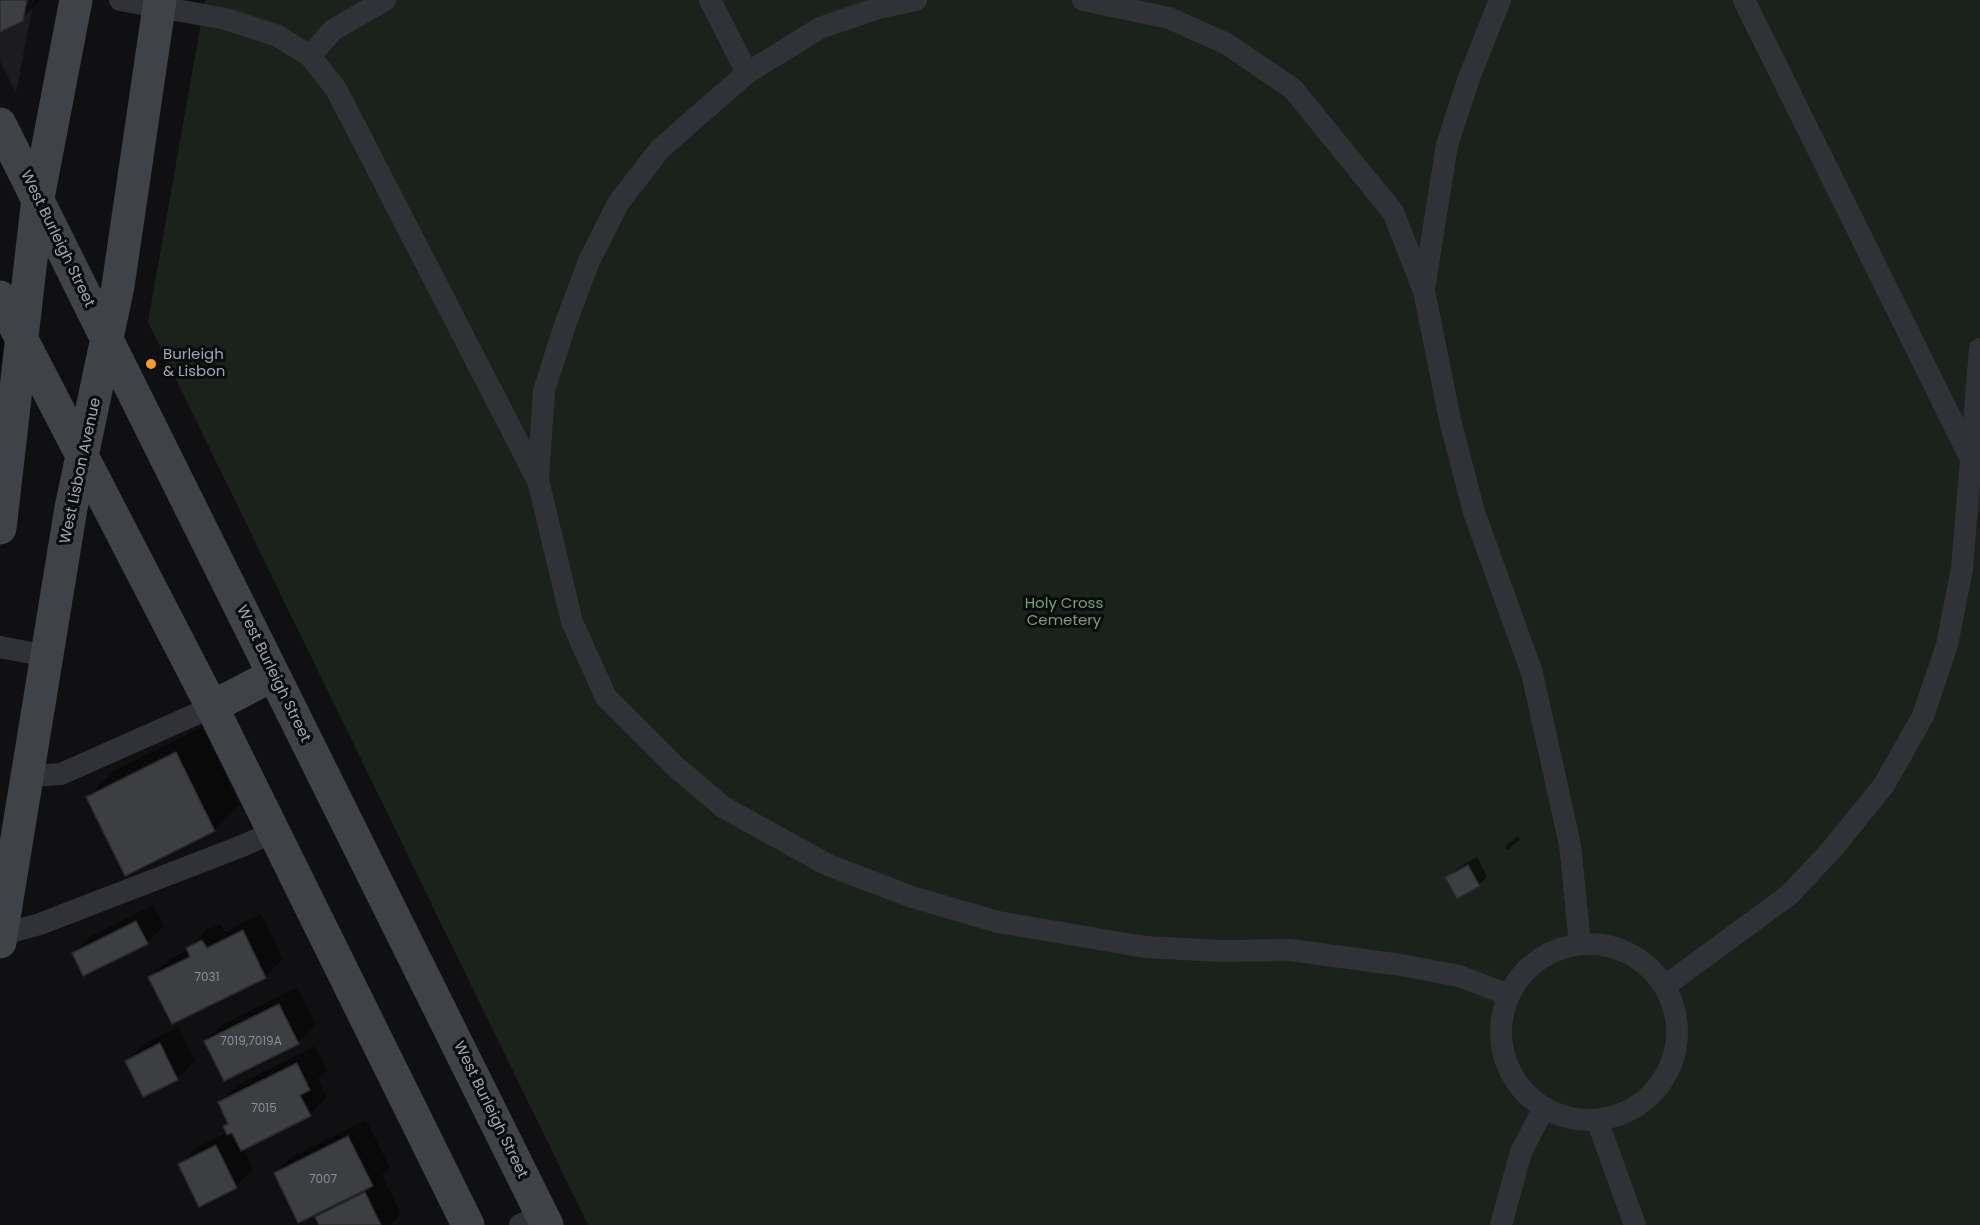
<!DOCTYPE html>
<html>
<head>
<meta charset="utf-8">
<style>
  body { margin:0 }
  canvas { display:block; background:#101012 }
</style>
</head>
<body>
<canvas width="1980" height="1225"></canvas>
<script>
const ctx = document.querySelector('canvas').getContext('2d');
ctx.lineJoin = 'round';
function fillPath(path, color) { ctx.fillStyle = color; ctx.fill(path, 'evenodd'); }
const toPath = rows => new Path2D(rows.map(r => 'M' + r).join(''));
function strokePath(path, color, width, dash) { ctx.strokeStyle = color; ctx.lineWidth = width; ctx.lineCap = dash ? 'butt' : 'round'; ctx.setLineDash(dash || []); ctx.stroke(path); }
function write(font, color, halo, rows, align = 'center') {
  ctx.font = font + ' Poppins,sans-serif'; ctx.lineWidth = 6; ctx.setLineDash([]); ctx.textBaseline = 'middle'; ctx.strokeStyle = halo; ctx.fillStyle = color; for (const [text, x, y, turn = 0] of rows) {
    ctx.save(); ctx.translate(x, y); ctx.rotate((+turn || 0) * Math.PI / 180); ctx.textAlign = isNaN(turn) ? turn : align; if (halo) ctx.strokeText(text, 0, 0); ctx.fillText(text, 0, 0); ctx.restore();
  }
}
const built = toPath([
  [0,0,34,0,16,93,0,61]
]);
const green = toPath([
  [205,0,1980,0,1980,1225,588,1225,148,322]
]);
const shadow = toPath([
  [0,0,40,0,22,20,0,30],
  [0,336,4,344,0,370],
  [202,727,240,804,214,830,88,797,114,771],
  [1518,836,1520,840,1507,850,1505,847],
  [1477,857,1487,877,1479,885,1447,878,1456,869],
  [153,905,164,926,147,943,74,953,91,936],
  [261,914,283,959,265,977,150,977,168,960,188,950,205,931,220,924,225,932],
  [297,987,316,1025,298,1043,205,1041,223,1024],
  [178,1027,195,1061,177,1078,144,1095,127,1061,144,1044],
  [315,1046,327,1071,318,1079,327,1097,310,1115,243,1148,253,1169,236,1187,179,1165,197,1147,228,1132,225,1126,229,1122,220,1103,237,1085],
  [366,1120,390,1168,382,1175,401,1214,390,1225,321,1225,317,1217,326,1209,275,1173,293,1156]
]);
const building = toPath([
  [0,0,27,0,23,21,0,32,0,0],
  [176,752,215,831,125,876,86,797,176,752],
  [1468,865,1480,886,1457,899,1445,877,1468,865],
  [136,921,148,944,83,976,72,953,136,921],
  [243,930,266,978,172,1024,148,977,190,957,186,948,202,940,207,948,243,930],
  [279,1004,299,1044,224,1081,204,1041,279,1004],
  [160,1043,178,1080,143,1097,125,1061,160,1043],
  [297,1063,310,1090,300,1095,311,1116,241,1151,232,1133,227,1135,223,1126,228,1124,218,1102,297,1063],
  [348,1136,373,1186,298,1223,274,1173,348,1136],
  [216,1145,237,1188,199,1207,178,1164,216,1145],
  [365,1192,381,1225,319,1225,315,1217,365,1192]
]);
const lane = toPath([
  [120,0,226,19,278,36,310,56,336,89,537,479],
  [710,0,747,73],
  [916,0,878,8,820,28,747,73,660,149,619,202,589,261,565,325,544,391,538,480,572,622,606,697,676,767,723,807,828,865,912,897,998,922,1145,947,1221,951,1290,950,1401,965,1459,976,1509,995],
  [1083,0,1169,18,1227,44,1293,89,1393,212,1424,291,1450,420,1474,512,1532,673,1570,845,1580,944],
  [1744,0,1972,461],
  [310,56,333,30,385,0],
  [1424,289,1447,145,1469,78,1500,0],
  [0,647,47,656],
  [28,776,61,774,212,707],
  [0,935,40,924,242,846,273,832],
  '1501 1032a88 88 0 1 1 176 0a88 88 0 1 1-176 0Z',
  [1665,986,1789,895,1833,848,1884,785,1923,716,1947,645,1962,569,1980,349],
  [1597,1120,1635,1225],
  [520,1225,542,1215],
  [1501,1225,1521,1152,1544,1108]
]);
const secondary = toPath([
  [0,124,547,1225],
  [0,297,212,707,468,1225],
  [0,528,38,198,76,0],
  [212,707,273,675],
  [0,942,71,508,118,286,160,0]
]);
const markers = [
  [151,364,6,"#fd9d1d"]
];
const numberNames = [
  ["7031",207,978],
  ["7019,7019A",251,1042],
  ["7015",264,1109],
  ["7007",323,1180]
];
const streetNames = [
  ["West Burleigh Street",57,239,64],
  ["West Lisbon Avenue",81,471,-78],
  ["West Burleigh Street",273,674,64],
  ["West Burleigh Street",490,1110,64]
];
const poiNames = [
  ["Burleigh",163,355],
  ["& Lisbon",163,372]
];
const parkNames = [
  ["Holy Cross",1064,604],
  ["Cemetery",1064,621]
];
fillPath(built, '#1c1c1f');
fillPath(green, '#1a221b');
fillPath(shadow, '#0007');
fillPath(building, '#3c3e42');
strokePath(building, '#2a2a2e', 1.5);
strokePath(lane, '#313237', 22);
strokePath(secondary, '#3f4247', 33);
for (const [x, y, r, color] of markers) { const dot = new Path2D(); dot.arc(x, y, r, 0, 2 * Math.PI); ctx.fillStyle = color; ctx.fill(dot); strokePath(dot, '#0b0b0d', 2); }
write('12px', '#878e98', null, numberNames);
write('15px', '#a0a8b4', '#0b0b0d', streetNames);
write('15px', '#a0a8b4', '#0b0b0d', poiNames, 'left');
write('15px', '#77a076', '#0b0b0d', parkNames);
</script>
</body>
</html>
